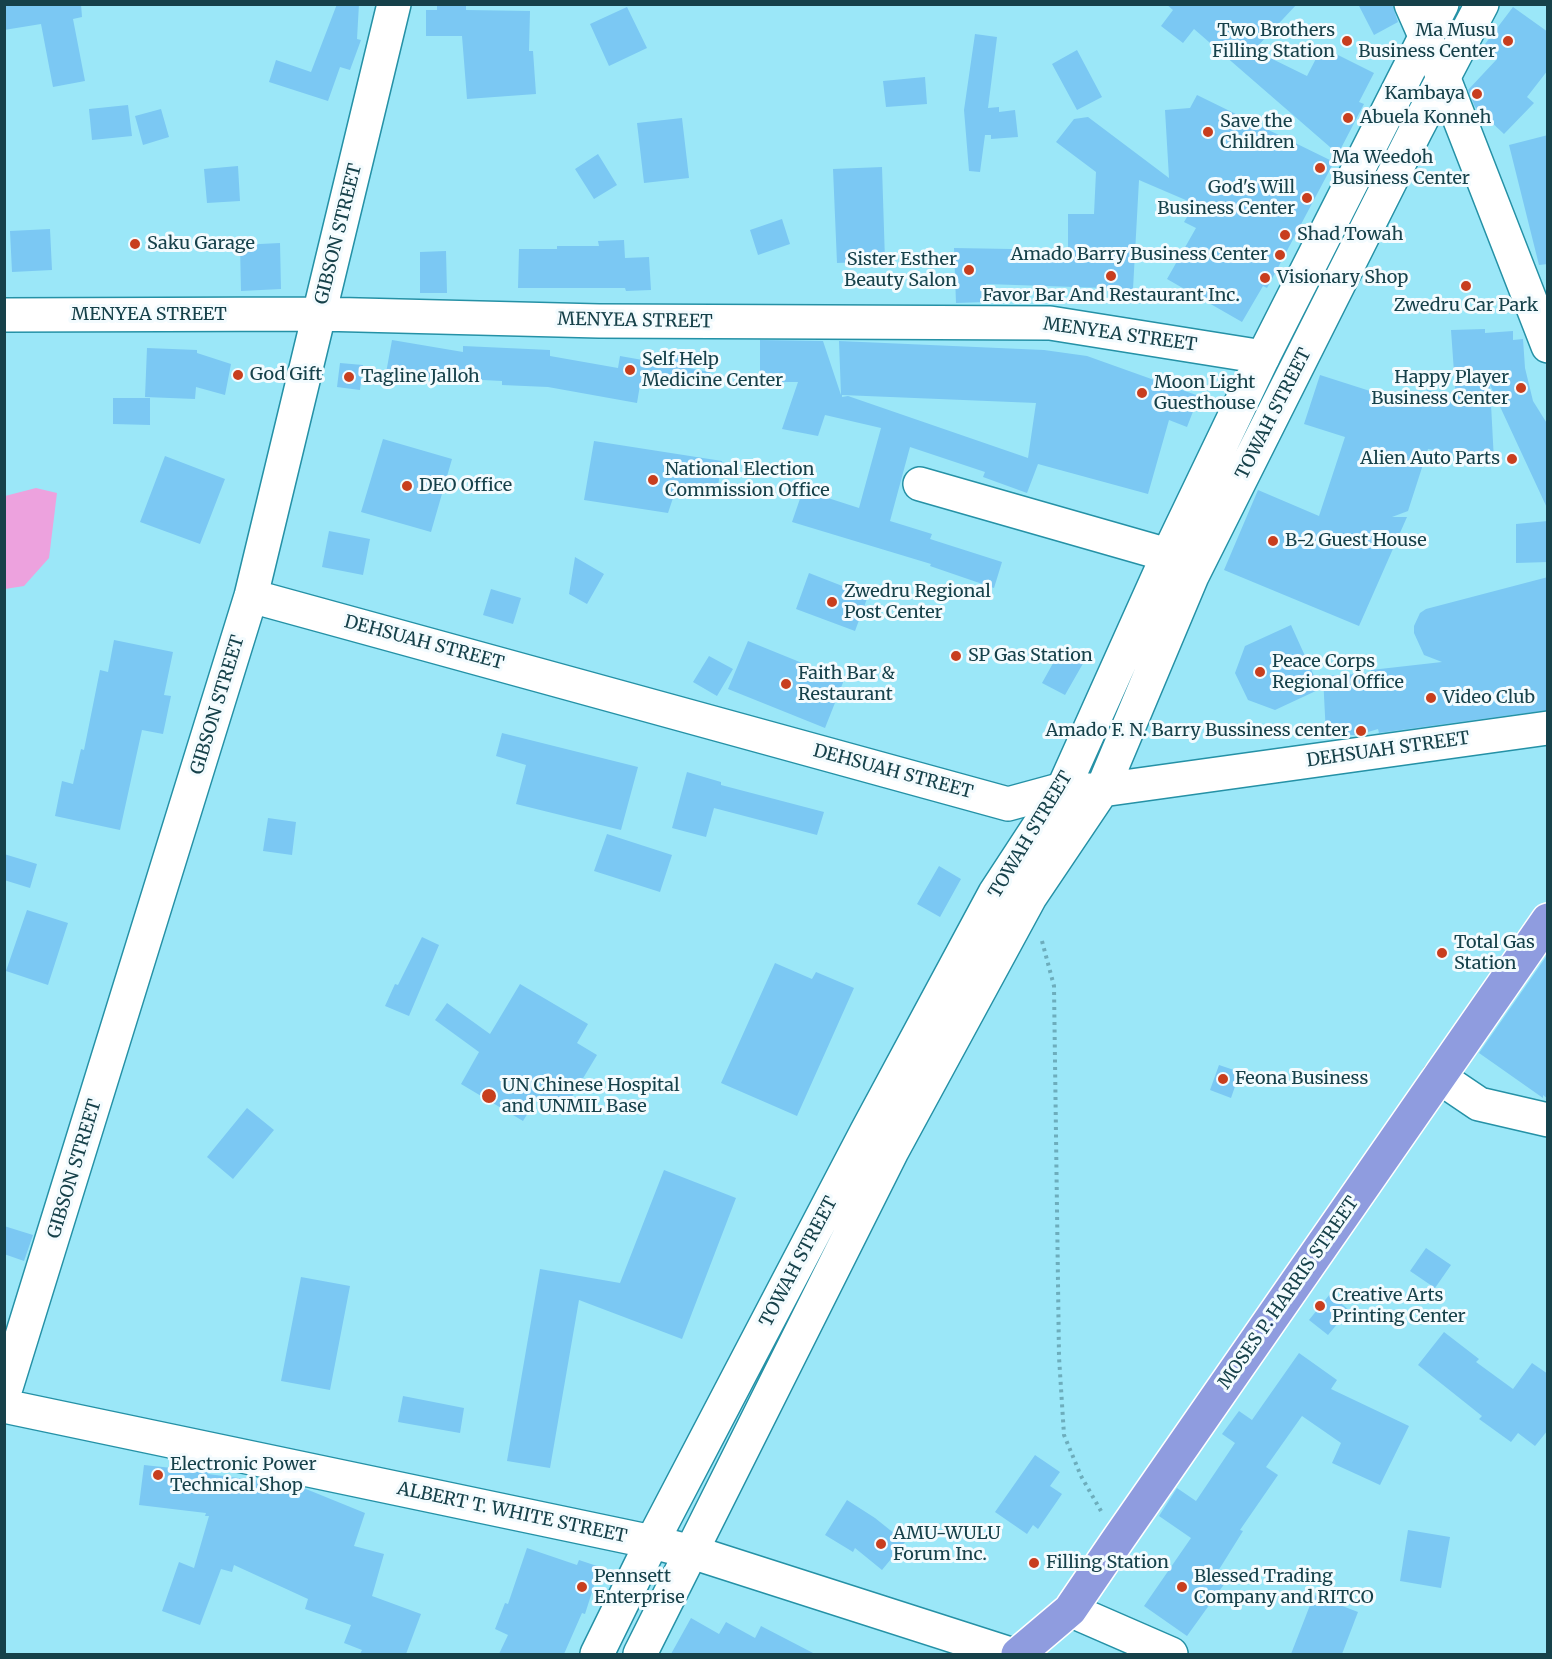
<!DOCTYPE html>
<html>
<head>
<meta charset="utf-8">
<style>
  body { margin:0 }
  #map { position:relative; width:1552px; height:1659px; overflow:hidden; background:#9be7f8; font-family:Merriweather,serif }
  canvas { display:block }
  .frame { position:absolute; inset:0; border:6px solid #16414a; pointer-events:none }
</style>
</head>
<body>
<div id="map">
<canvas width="1552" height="1659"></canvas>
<div class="frame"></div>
</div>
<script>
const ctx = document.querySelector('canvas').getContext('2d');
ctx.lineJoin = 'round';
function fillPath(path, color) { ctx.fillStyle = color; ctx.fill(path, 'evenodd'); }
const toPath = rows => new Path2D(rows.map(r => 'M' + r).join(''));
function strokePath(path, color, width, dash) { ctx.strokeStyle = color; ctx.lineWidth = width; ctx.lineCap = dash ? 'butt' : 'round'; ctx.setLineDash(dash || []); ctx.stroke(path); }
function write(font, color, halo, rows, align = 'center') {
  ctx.font = font + ' Merriweather,serif'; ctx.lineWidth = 6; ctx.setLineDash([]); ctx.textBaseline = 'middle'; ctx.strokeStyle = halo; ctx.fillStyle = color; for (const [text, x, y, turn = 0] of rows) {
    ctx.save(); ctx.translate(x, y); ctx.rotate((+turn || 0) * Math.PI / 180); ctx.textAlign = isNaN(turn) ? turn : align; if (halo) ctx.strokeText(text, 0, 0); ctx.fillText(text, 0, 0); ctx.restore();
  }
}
const green = toPath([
  [36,488,57,493,49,558,24,586,5,589,5,496]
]);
const building = toPath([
  [4,4,81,4,82,17,73,19,85,81,53,87,41,24,4,30],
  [337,4,359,4,357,39,361,40,350,70,340,67,328,101,269,82,276,60,311,72],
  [437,4,466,4,466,10,530,11,529,51,533,51,536,94,467,99,462,36,426,36,426,10,437,10],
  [1166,4,1297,4,1254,50,1307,76,1322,47,1374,73,1359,102,1364,104,1338,154,1194,29,1183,43,1161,26,1173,10],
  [1358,4,1392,4,1398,22,1374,35],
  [627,7,647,48,609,66,590,24],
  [1513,7,1548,32,1548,70,1527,97,1534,103,1504,134,1475,107,1468,90,1497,59,1482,48],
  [975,34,997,37,988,108,999,107,999,112,1015,110,1018,137,991,139,991,135,985,135,980,172,969,171,964,110],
  [1077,50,1102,97,1077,110,1052,64],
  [925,77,927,104,886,107,883,81],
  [1197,95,1334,162,1281,262,1267,288,1263,286,1242,322,1167,279,1196,228,1184,222,1195,204,1139,180,1133,289,986,284,986,302,956,303,954,248,1068,250,1068,214,1094,214,1096,172,1056,142,1074,119,1088,117,1169,178,1165,110,1190,108],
  [128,105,132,136,92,140,89,109],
  [161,109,169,137,143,145,135,116],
  [682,118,689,178,644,183,637,123],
  [1548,135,1548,264,1539,265,1509,145],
  [598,154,617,185,594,199,575,169],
  [238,166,240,201,207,203,204,169],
  [882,167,885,261,837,263,833,169],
  [782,219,790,244,758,255,750,230],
  [50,229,52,270,12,272,10,231],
  [624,240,625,258,649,257,651,290,626,291,625,288,518,288,519,249,557,249,557,246,599,246,598,241],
  [280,243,281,289,241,291,240,245],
  [446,251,447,293,420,293,420,252],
  [1485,329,1485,333,1513,331,1513,340,1523,339,1525,368,1533,401,1548,425,1548,510,1490,385,1494,461,1428,449,1408,511,1392,517,1407,517,1359,626,1224,570,1258,490,1319,516,1345,437,1304,424,1320,375,1420,407,1427,390,1456,400,1451,330],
  [392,340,463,352,463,346,550,350,550,356,618,368,620,356,654,362,654,355,683,353,683,367,710,372,709,381,640,385,637,403,548,387,502,385,502,381,425,377,425,380,386,373],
  [760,340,823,341,841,395,839,341,1044,350,1087,356,1199,396,1187,427,1169,420,1148,494,1038,464,1027,493,983,477,985,472,910,447,890,521,932,534,930,539,1002,562,994,588,930,566,931,564,792,522,803,490,859,508,881,428,825,415,818,436,782,429,798,382,760,382],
  [842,395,1036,403,1028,458,848,396,842,397],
  [147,348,197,350,197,353,231,364,225,395,196,387,195,399,145,397],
  [340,363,363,365,360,390,337,387],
  [113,398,150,398,150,425,113,424],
  [383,439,452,459,431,532,361,512],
  [594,441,722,461,716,498,677,486,668,513,584,500],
  [165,456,225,479,200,544,140,522],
  [1548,521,1548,562,1516,563,1516,524],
  [329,531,370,539,363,575,322,567],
  [575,557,604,574,587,604,569,594],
  [809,573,868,596,855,631,796,609],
  [1548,577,1548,710,1379,733,1378,729,1358,735,1326,735,1323,676,1372,673,1371,670,1442,662,1424,655,1414,633,1414,626,1420,613,1426,609],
  [491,589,521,598,513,624,483,615],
  [1291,625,1320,689,1275,710,1248,700,1235,673,1245,646],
  [114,640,173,652,164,695,171,696,163,734,142,730,120,830,55,816,62,781,73,784,81,749,84,750,100,670,108,672],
  [748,641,844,680,825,728,728,689],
  [1062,647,1085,660,1065,695,1042,683],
  [709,656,733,669,717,696,693,682],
  [502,733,638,767,621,830,516,804,526,765,496,756],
  [687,772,721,782,721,785,824,812,817,835,714,808,706,837,672,828],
  [268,818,296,822,292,855,263,851],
  [607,834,672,855,660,892,594,871],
  [4,854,37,864,30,888,4,880],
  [939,866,961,879,940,917,917,904],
  [27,910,68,923,48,985,6,971],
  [422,937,439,945,409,1016,385,1006,395,984,398,985],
  [1548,954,1548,1099,1543,1095,1543,1098,1479,1053],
  [775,963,812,979,816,972,854,988,797,1116,721,1083],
  [520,984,588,1024,577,1043,597,1055,564,1110,539,1095,523,1121,461,1084,479,1052,435,1020,447,1003,490,1034],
  [1219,1065,1240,1072,1231,1098,1210,1090],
  [247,1108,274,1130,233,1179,207,1157],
  [664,1170,736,1198,682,1339,579,1300,550,1468,507,1461,540,1269,620,1283],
  [4,1226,33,1235,24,1261,4,1254],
  [1426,1248,1451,1265,1435,1288,1410,1271],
  [301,1277,350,1286,330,1390,281,1381],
  [1330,1294,1349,1310,1328,1335,1309,1320],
  [1444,1332,1479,1359,1476,1362,1513,1389,1532,1363,1548,1374,1548,1430,1535,1446,1518,1433,1511,1442,1479,1419,1482,1416,1418,1365],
  [1299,1353,1337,1380,1331,1389,1409,1426,1380,1485,1332,1463,1341,1443,1302,1416,1266,1467,1278,1475,1240,1530,1243,1531,1215,1576,1225,1583,1187,1636,1144,1606,1191,1538,1159,1516,1177,1488,1196,1501,1235,1443,1222,1434,1239,1411,1252,1420],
  [403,1396,464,1408,460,1433,398,1422],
  [1035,1455,1060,1472,1050,1486,1062,1494,1038,1529,1033,1525,1027,1534,995,1512],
  [144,1465,209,1472,208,1474,261,1481,262,1479,306,1489,365,1513,354,1546,384,1554,372,1596,421,1614,406,1654,360,1654,362,1650,344,1643,351,1625,305,1609,308,1599,234,1565,232,1572,221,1569,200,1625,162,1611,179,1562,194,1568,209,1516,205,1516,206,1513,139,1505],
  [847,1500,875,1518,905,1542,882,1570,855,1548,853,1552,825,1535],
  [1408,1530,1450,1537,1441,1588,1400,1581],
  [527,1548,577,1565,579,1560,600,1567,585,1614,582,1613,564,1654,499,1654,508,1635,495,1629,505,1603,508,1604],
  [1314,1595,1358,1612,1342,1654,1291,1654],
  [691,1618,719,1634,726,1622,755,1638,761,1626,815,1654,671,1654]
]);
const path = toPath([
  [1042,941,1054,986,1059,1357,1064,1435,1081,1476,1101,1511]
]);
const minor = toPath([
  [1411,4,1444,79,1548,346],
  [4,315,319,314,599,321,1050,323,1263,357],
  [920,484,1168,555],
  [251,596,1008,804,1063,789],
  [1439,1077,1479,1104,1548,1120],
  [4,1394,251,596,394,4],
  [4,1406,652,1542,692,1552,1010,1654],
  [1070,1610,1171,1654]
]);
const tertiary = toPath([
  [1085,790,1102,790,1548,728],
  [597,1654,652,1542,867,1131,995,893,1063,789,1168,555,1263,357,1442,4],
  [640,1654,892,1151,1030,897,1102,790,1192,576,1416,130,1482,4]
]);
const trunk = toPath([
  [1018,1654,1070,1610,1117,1541,1548,920]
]);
const markers = [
  [1347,41,6,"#c83e1e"],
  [1508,41,6,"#c83e1e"],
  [1477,94,6,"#c83e1e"],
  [1348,118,6,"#c83e1e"],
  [1208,132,6,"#c83e1e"],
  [1320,168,6,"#c83e1e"],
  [1307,198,6,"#c83e1e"],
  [1285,235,6,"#c83e1e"],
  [135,244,6,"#c83e1e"],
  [1280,255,6,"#c83e1e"],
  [969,270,6,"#c83e1e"],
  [1111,276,6,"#c83e1e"],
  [1265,278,6,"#c83e1e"],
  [1466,286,6,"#c83e1e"],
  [630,370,6,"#c83e1e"],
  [238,375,6,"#c83e1e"],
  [349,377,6,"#c83e1e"],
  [1521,388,6,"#c83e1e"],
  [1142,393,6,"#c83e1e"],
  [1512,459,6,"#c83e1e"],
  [653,480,6,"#c83e1e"],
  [407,486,6,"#c83e1e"],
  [1273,541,6,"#c83e1e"],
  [832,602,6,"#c83e1e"],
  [956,656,6,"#c83e1e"],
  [1260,672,6,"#c83e1e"],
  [786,684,6,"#c83e1e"],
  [1431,698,6,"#c83e1e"],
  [1361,731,6,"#c83e1e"],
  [1442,953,6,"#c83e1e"],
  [1223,1079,6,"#c83e1e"],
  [489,1096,8,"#c83e1e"],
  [1320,1306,6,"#c83e1e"],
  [158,1475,6,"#c83e1e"],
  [881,1544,6,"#c83e1e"],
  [1034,1563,6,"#c83e1e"],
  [582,1587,6,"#c83e1e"],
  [1182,1587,6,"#c83e1e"]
];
const poiNames = [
  ["Two Brothers",1335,31,"right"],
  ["Filling Station",1335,52,"right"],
  ["Ma Musu",1496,31,"right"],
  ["Business Center",1496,52,"right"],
  ["Kambaya",1465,94,"right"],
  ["Abuela Konneh",1360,118],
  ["Save the",1220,122],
  ["Children",1220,143],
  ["Ma Weedoh",1332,158],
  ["Business Center",1332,179],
  ["God's Will",1295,188,"right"],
  ["Business Center",1295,209,"right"],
  ["Shad Towah",1297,235],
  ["Saku Garage",147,244],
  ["Amado Barry Business Center",1268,255,"right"],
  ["Sister Esther",957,260,"right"],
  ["Beauty Salon",957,281,"right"],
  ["Visionary Shop",1277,278],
  ["Favor Bar And Restaurant Inc.",1111,296,"center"],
  ["Zwedru Car Park",1466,306,"center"],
  ["Self Help",642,360],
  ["Medicine Center",642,381],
  ["God Gift",250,375],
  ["Tagline Jalloh",361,377],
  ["Happy Player",1509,378,"right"],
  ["Business Center",1509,399,"right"],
  ["Moon Light",1154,383],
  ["Guesthouse",1154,404],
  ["Alien Auto Parts",1500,459,"right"],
  ["National Election",665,470],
  ["Commission Office",665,491],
  ["DEO Office",419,486],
  ["B-2 Guest House",1285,541],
  ["Zwedru Regional",844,592],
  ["Post Center",844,613],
  ["SP Gas Station",968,656],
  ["Peace Corps",1272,662],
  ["Regional Office",1272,683],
  ["Faith Bar &",798,674],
  ["Restaurant",798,695],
  ["Video Club",1443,698],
  ["Amado F. N. Barry Bussiness center",1349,731,"right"],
  ["Total Gas",1454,943],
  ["Station",1454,964],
  ["Feona Business",1235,1079],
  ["UN Chinese Hospital",502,1086],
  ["and UNMIL Base",502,1107],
  ["Creative Arts",1332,1296],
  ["Printing Center",1332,1317],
  ["Electronic Power",170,1465],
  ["Technical Shop",170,1486],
  ["AMU-WULU",893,1534],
  ["Forum Inc.",893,1555],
  ["Filling Station",1046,1563],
  ["Pennsett",594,1577],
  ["Enterprise",594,1598],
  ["Blessed Trading",1194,1577],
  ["Company and RITCO",1194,1598]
];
const streetNames = [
  ["GIBSON STREET",339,234,-76],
  ["MENYEA STREET",149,315],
  ["MENYEA STREET",635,321,1],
  ["MENYEA STREET",1120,335,8],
  ["TOWAH STREET",1274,414,-63],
  ["DEHSUAH STREET",424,643,15],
  ["GIBSON STREET",218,705,-73],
  ["DEHSUAH STREET",1388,750,-8],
  ["DEHSUAH STREET",893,772,15],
  ["TOWAH STREET",1031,835,-59],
  ["GIBSON STREET",75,1169,-73],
  ["TOWAH STREET",799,1262,-62],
  ["MOSES P. HARRIS STREET",1289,1293,-55],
  ["ALBERT T. WHITE STREET",512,1513,12]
];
fillPath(green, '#eda2de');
fillPath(building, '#7bc8f3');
strokePath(minor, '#2591a6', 36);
strokePath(tertiary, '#2591a6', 36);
strokePath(trunk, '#fff', 36);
strokePath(path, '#6dadbc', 4, [3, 4.5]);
strokePath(minor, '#fff', 33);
strokePath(tertiary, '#fff', 33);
strokePath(trunk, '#8f9cdf', 33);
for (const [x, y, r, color] of markers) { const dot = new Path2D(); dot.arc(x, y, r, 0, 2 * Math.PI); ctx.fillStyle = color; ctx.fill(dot); strokePath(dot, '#f3fbfe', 2); }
write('18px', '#16414a', '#f3fbfe', poiNames, 'left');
write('18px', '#16414a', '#f3fbfe', streetNames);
</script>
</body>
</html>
